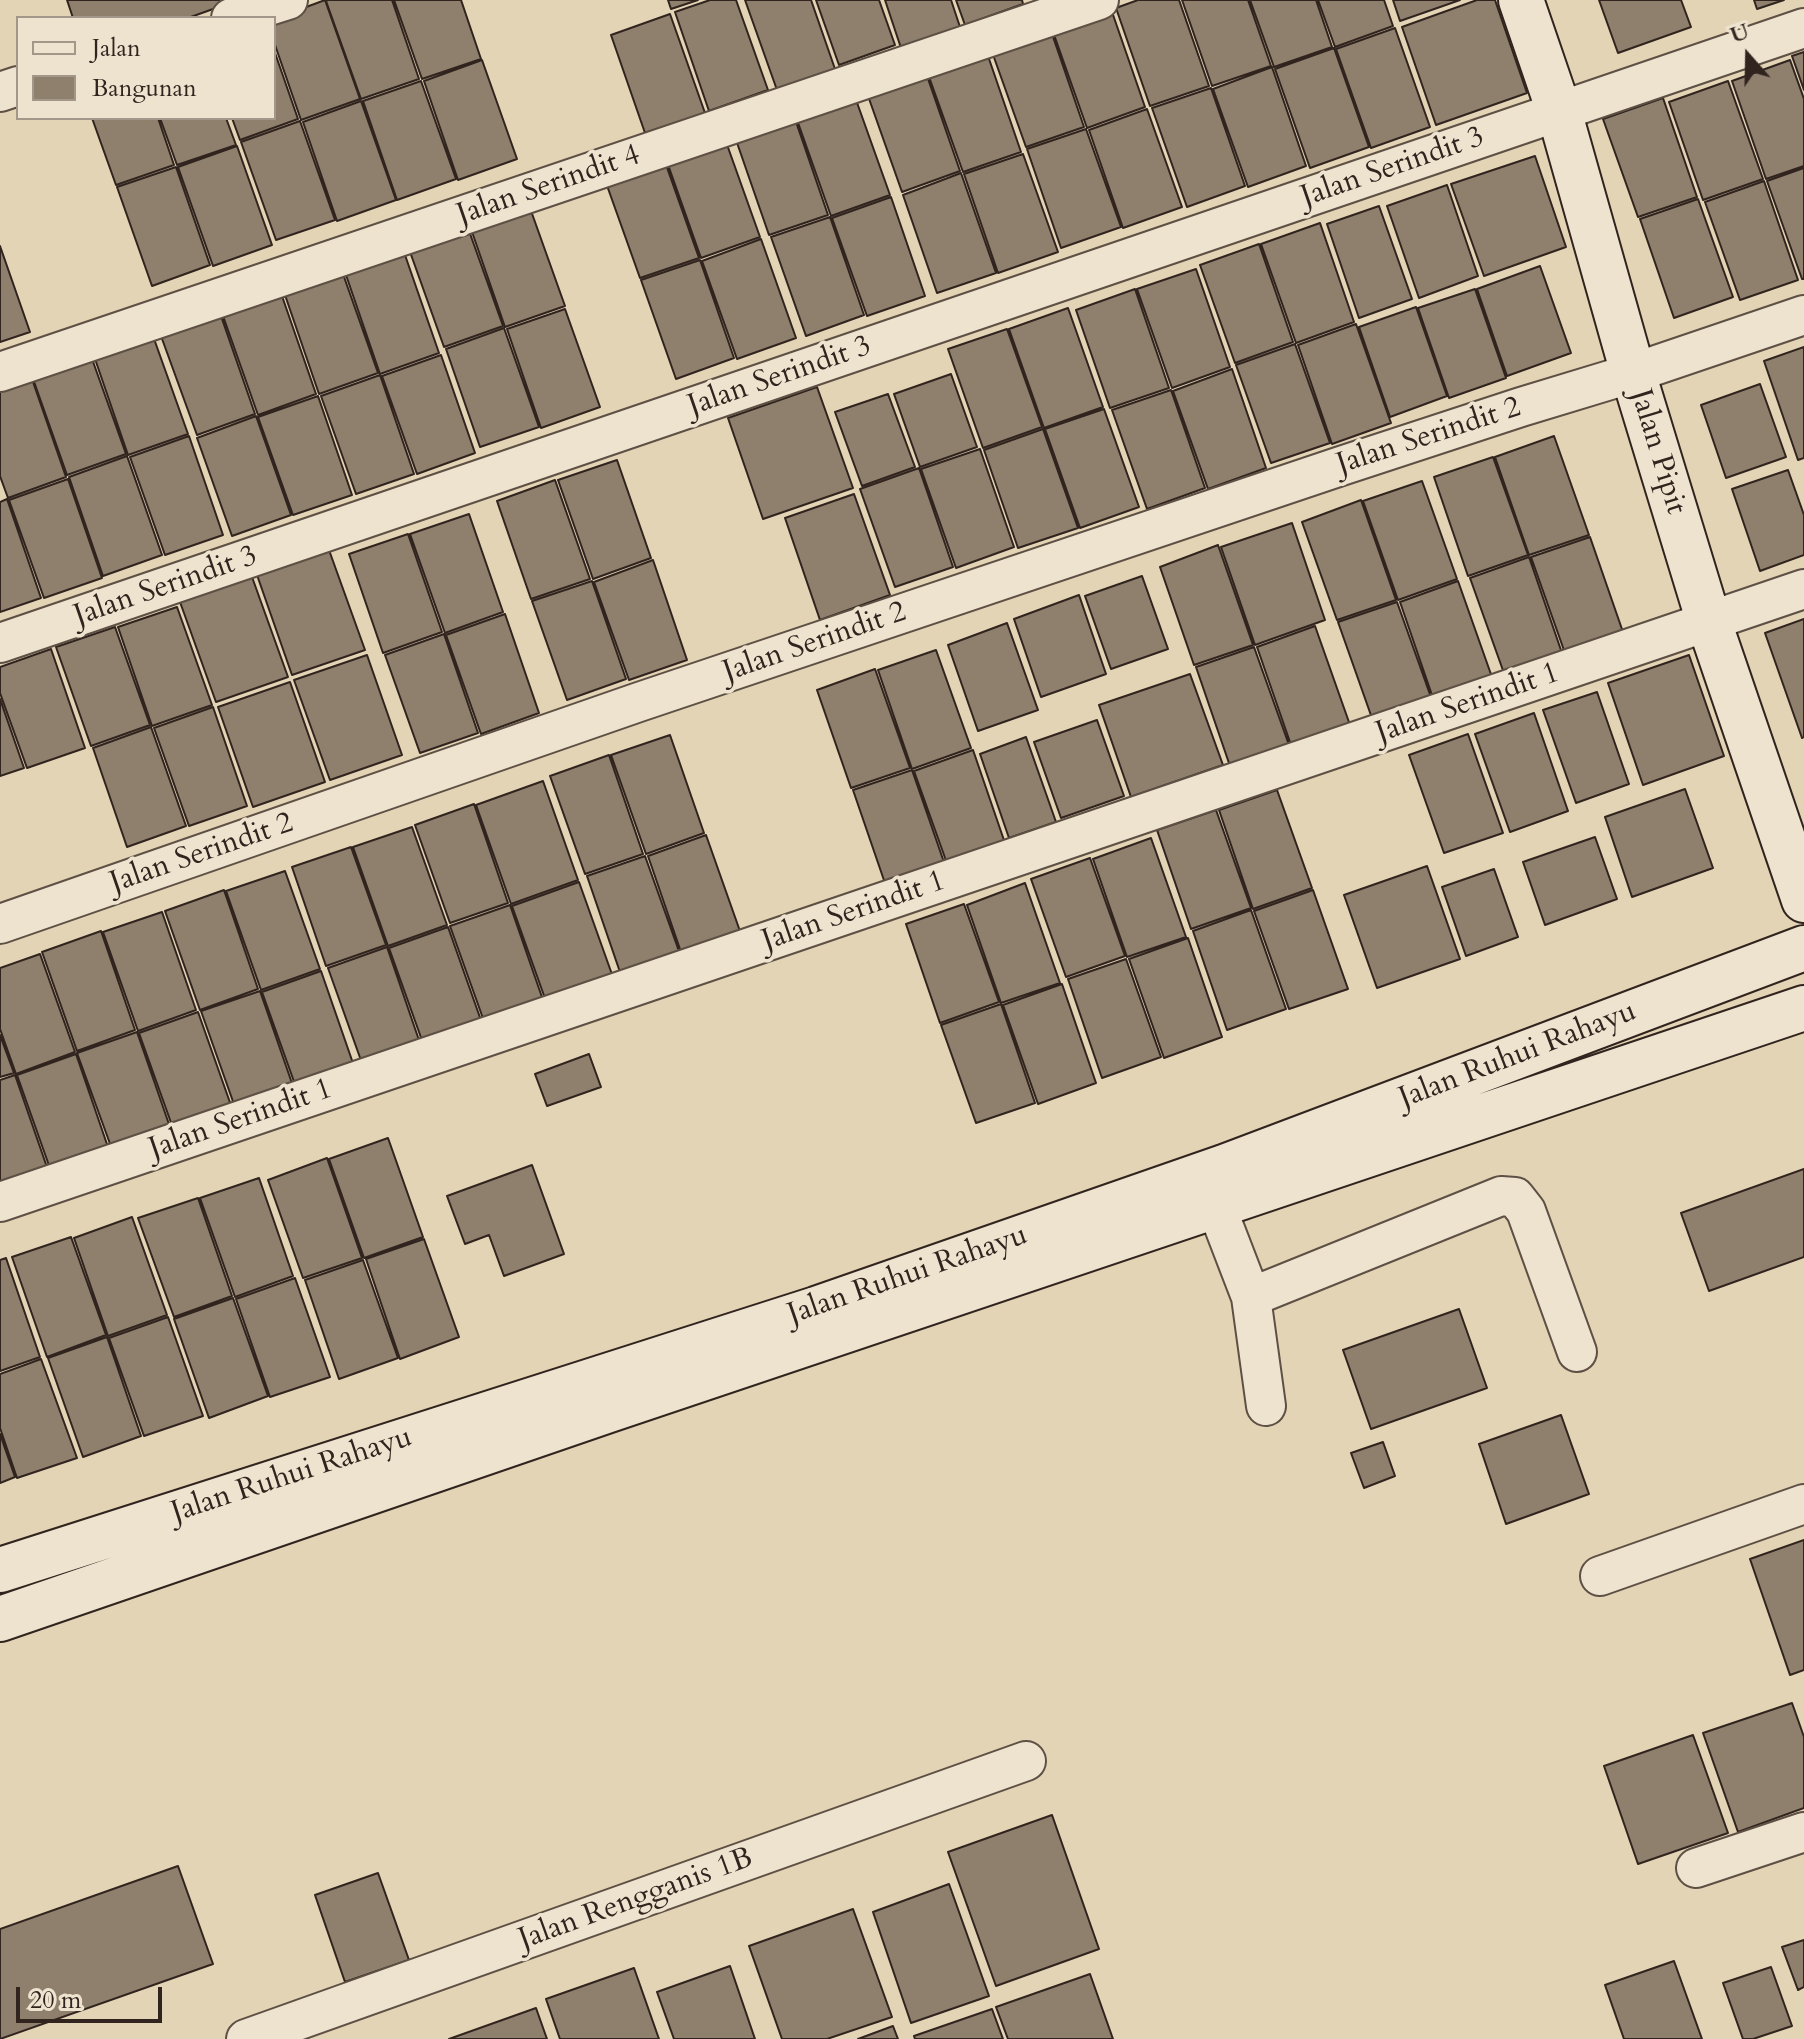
<!DOCTYPE html>
<html>
<head>
<meta charset="utf-8">
<style>
  body { margin:0 }
  #map { position:relative; width:1804px; height:2039px; overflow:hidden; background:#e3d4b5; font-family:Cardo,serif }
  canvas { display:block }
  .legend { position:absolute; left:16px; top:16px; width:260px; height:104px; box-sizing:border-box; background:#ede3cf; border:2px solid #a29788; margin:0; padding:10px 14px; list-style:none; font-size:24px; color:#31241e }
  .legend li { display:flex; align-items:center; gap:16px; height:40px }
  .legend b { width:40px; border:2px solid #a29788 }
  .north { position:absolute; left:1708px; top:16px; width:80px; height:80px; -webkit-text-stroke:6px #ede3cf; paint-order:stroke; rotate:340deg; font-size:22px; font-weight:700; line-height:32px; text-align:center; color:#31241e }
  .north::after { content:''; display:block; margin:auto; width:28px; height:36px; background:#31241e; clip-path:polygon(50% 0,100% 100%,50% 72%,0 100%) }
  .scale { position:absolute; left:16px; top:1987px; width:146px; height:36px; box-sizing:border-box; border:4px solid #31241e; border-top:0; padding-left:10px; font-size:24px; line-height:28px; white-space:nowrap; color:#31241e; -webkit-text-stroke:6px #ede3cf; paint-order:stroke }
</style>
</head>
<body>
<div id="map">
<canvas width="1804" height="2039"></canvas>
<ul class="legend">
<li><b style="height:10px;background:#ede3cf"></b>Jalan</li>
<li><b style="height:22px;background:#8e806d"></b>Bangunan</li>
</ul>
<div class="north">U</div>
<div class="scale">20 m</div>
</div>
<script>
const ctx = document.querySelector('canvas').getContext('2d');
ctx.lineJoin = 'round';
function fillPath(path, color) { ctx.fillStyle = color; ctx.fill(path, 'evenodd'); }
const toPath = rows => new Path2D(rows.map(r => 'M' + r).join(''));
function strokePath(path, color, width, dash) { ctx.strokeStyle = color; ctx.lineWidth = width; ctx.lineCap = dash ? 'butt' : 'round'; ctx.setLineDash(dash || []); ctx.stroke(path); }
function write(font, color, halo, rows, align = 'center') {
  ctx.font = font + ' Cardo,serif'; ctx.lineWidth = 7; ctx.setLineDash([]); ctx.textBaseline = 'middle'; ctx.strokeStyle = halo; ctx.fillStyle = color; for (const [text, x, y, turn = 0] of rows) {
    ctx.save(); ctx.translate(x, y); ctx.rotate((+turn || 0) * Math.PI / 180); ctx.textAlign = isNaN(turn) ? turn : align; if (halo) ctx.strokeText(text, 0, 0); ctx.fillText(text, 0, 0); ctx.restore();
  }
}
const building = toPath([
  [67,0,238,0,188,18,73,18,67,0],
  [325,0,360,99,301,120,274,42,274,19,325,0],
  [328,0,392,0,419,79,361,99,326,1,328,0],
  [394,0,461,0,481,59,422,79,394,0],
  [668,0,698,0,671,9,668,0],
  [710,0,736,0,768,90,709,111,675,12,710,0],
  [745,0,811,0,835,69,777,90,745,0],
  [816,0,879,0,895,45,839,65,816,0],
  [885,0,951,0,960,27,901,48,885,0],
  [956,0,1022,0,1023,4,965,25,956,0],
  [1138,0,1179,0,1209,86,1150,106,1116,8,1138,0],
  [1182,0,1248,0,1271,66,1212,86,1182,0],
  [1250,0,1316,0,1332,47,1274,67,1250,0],
  [1318,0,1384,0,1393,26,1335,47,1318,0],
  [1393,0,1460,0,1400,21,1393,0],
  [1477,0,1495,0,1527,93,1436,125,1402,27,1477,0],
  [1599,0,1681,0,1691,27,1618,53,1599,0],
  [1754,0,1784,0,1757,9,1754,0],
  [1111,9,1145,107,1087,128,1052,29,1111,9],
  [670,14,705,113,645,133,611,35,670,14],
  [1050,28,1084,127,1026,147,991,49,1050,28],
  [1395,28,1430,127,1371,148,1336,49,1395,28],
  [1334,48,1369,147,1310,168,1275,69,1334,48],
  [274,50,298,119,240,140,232,118,274,118,274,50],
  [1804,52,1804,90,1792,56,1804,52],
  [987,53,1021,152,963,172,928,74,987,53],
  [482,60,517,159,458,180,424,81,482,60],
  [1790,60,1804,99,1804,166,1766,179,1732,81,1790,60],
  [1272,67,1306,166,1248,187,1213,89,1272,67],
  [926,73,960,171,902,192,867,93,926,73],
  [421,81,456,179,397,200,363,101,421,81],
  [1728,81,1763,179,1703,200,1669,102,1728,81],
  [1211,88,1245,186,1187,207,1152,108,1211,88],
  [855,97,890,195,831,216,796,117,855,97],
  [1663,98,1697,197,1638,217,1603,119,1663,98],
  [361,101,396,200,337,221,303,122,361,101],
  [1147,109,1182,207,1123,228,1089,130,1147,109],
  [794,116,828,215,769,235,735,137,794,116],
  [92,118,158,118,174,165,116,185,92,118],
  [160,118,226,118,236,145,177,165,160,118],
  [300,121,335,220,276,240,241,142,300,121],
  [1086,129,1121,227,1061,248,1027,149,1086,129],
  [725,139,760,237,701,258,666,159,725,139],
  [237,146,272,245,213,266,178,167,237,146],
  [1023,154,1058,252,998,273,964,174,1023,154],
  [1535,156,1566,247,1484,276,1451,184,1535,156],
  [664,159,699,258,640,278,605,180,664,159],
  [176,167,210,265,152,286,117,187,176,167],
  [1804,168,1804,279,1802,279,1767,181,1804,168],
  [961,173,996,273,937,293,903,195,961,173],
  [1764,181,1798,280,1740,300,1705,202,1764,181],
  [1447,185,1478,276,1419,298,1387,206,1447,185],
  [891,197,925,296,867,316,832,218,891,197],
  [1698,199,1733,297,1674,318,1640,219,1698,199],
  [1379,206,1412,299,1359,318,1327,224,1379,206],
  [530,208,565,306,505,327,471,229,530,208],
  [830,217,864,315,806,336,771,237,830,217],
  [1320,223,1354,322,1296,343,1261,244,1320,223],
  [468,228,503,326,444,347,409,249,468,228],
  [761,239,796,338,737,359,702,261,761,239],
  [1259,244,1293,342,1235,363,1200,265,1259,244],
  [0,246,30,332,0,342,0,246],
  [405,255,439,353,380,374,346,275,405,255],
  [700,260,734,358,676,379,641,280,700,260],
  [1540,266,1571,353,1507,376,1477,289,1540,266],
  [1196,269,1230,367,1172,388,1137,289,1196,269],
  [343,274,378,373,319,394,285,295,343,274],
  [1135,289,1169,388,1110,408,1076,310,1135,289],
  [1475,289,1506,378,1449,398,1418,308,1475,289],
  [282,296,316,394,258,415,223,316,282,296],
  [1416,307,1447,396,1390,417,1359,327,1416,307],
  [1068,308,1103,407,1044,428,1009,329,1068,308],
  [565,309,600,407,541,428,507,329,565,309],
  [221,316,255,414,197,435,161,336,221,316],
  [1356,324,1391,423,1332,444,1298,345,1356,324],
  [504,328,539,427,480,447,446,349,504,328],
  [1007,329,1042,427,983,448,948,349,1007,329],
  [153,336,188,434,128,455,94,356,153,336],
  [1295,344,1330,443,1271,463,1236,365,1295,344],
  [1804,347,1804,458,1798,460,1764,361,1804,347],
  [441,355,475,453,417,474,382,376,441,355],
  [91,356,126,454,67,475,32,376,91,356],
  [1232,369,1266,468,1208,489,1173,391,1232,369],
  [951,374,977,447,920,467,894,394,951,374],
  [380,375,414,474,356,494,321,396,380,375],
  [32,379,66,477,8,498,0,476,0,390,32,379],
  [1760,384,1786,457,1726,478,1701,405,1760,384],
  [817,387,853,488,763,519,728,418,817,387],
  [1171,390,1205,488,1147,509,1112,410,1171,390],
  [888,394,915,467,862,486,835,412,888,394],
  [318,396,352,495,293,515,258,417,318,396],
  [1104,409,1139,507,1080,528,1045,429,1104,409],
  [256,416,291,515,232,536,197,438,256,416],
  [1043,429,1078,528,1018,548,984,450,1043,429],
  [189,436,223,535,165,555,130,457,189,436],
  [1554,436,1589,535,1529,555,1495,457,1554,436],
  [980,449,1014,547,956,568,921,469,980,449],
  [127,456,162,555,103,576,69,477,127,456],
  [1493,457,1528,555,1468,576,1434,477,1493,457],
  [617,460,651,558,593,579,558,480,617,460],
  [919,468,953,567,895,587,860,489,919,468],
  [1788,470,1804,515,1804,555,1760,571,1732,489,1788,470],
  [68,479,102,578,44,598,9,500,68,479],
  [555,480,590,579,531,599,497,501,555,480],
  [1422,481,1457,579,1398,600,1363,501,1422,481],
  [854,494,890,595,820,620,785,518,854,494],
  [7,499,41,598,0,612,0,502,7,499],
  [1361,500,1396,600,1337,620,1302,522,1361,500],
  [469,514,503,612,445,633,410,534,469,514],
  [1292,523,1325,620,1255,645,1221,547,1292,523],
  [408,534,442,632,383,653,349,554,408,534],
  [1590,537,1624,635,1566,656,1531,557,1590,537],
  [1218,545,1253,645,1194,665,1160,567,1218,545],
  [329,550,365,650,292,675,257,575,329,550],
  [1529,557,1563,656,1505,676,1470,578,1529,557],
  [653,560,687,660,629,680,594,582,653,560],
  [1142,576,1168,649,1111,669,1085,596,1142,576],
  [252,577,288,677,216,702,180,602,252,577],
  [592,581,626,679,567,700,532,601,592,581],
  [1458,581,1493,680,1434,701,1400,602,1458,581],
  [1079,595,1106,674,1041,697,1014,619,1079,595],
  [1397,602,1432,700,1373,721,1338,622,1397,602],
  [177,607,212,705,152,726,118,627,177,607],
  [505,614,539,713,481,734,446,635,505,614],
  [1804,619,1804,737,1802,738,1765,633,1804,619],
  [1007,623,1038,710,978,731,948,645,1007,623],
  [1315,626,1350,725,1291,745,1257,647,1315,626],
  [115,627,150,725,91,746,56,647,115,627],
  [444,634,478,733,420,753,385,655,444,634],
  [1254,647,1289,745,1230,766,1196,667,1254,647],
  [51,649,85,748,27,768,0,693,0,667,51,649],
  [936,650,971,748,912,769,878,670,936,650],
  [367,655,402,755,330,780,294,680,367,655],
  [1689,655,1724,756,1643,785,1608,683,1689,655],
  [875,669,910,768,851,788,817,690,875,669],
  [1190,674,1223,765,1131,797,1099,705,1190,674],
  [290,682,325,782,253,807,218,707,290,682],
  [1597,692,1629,784,1576,803,1543,710,1597,692],
  [0,699,24,768,0,776,0,699],
  [213,707,247,806,189,826,154,728,213,707],
  [1534,713,1568,811,1510,832,1475,734,1534,713],
  [1097,720,1124,796,1061,818,1034,742,1097,720],
  [151,727,186,826,127,847,93,748,151,727],
  [1468,734,1503,833,1444,853,1409,755,1468,734],
  [670,735,704,833,646,854,611,755,670,735],
  [1026,737,1056,822,1009,838,980,754,1026,737],
  [973,750,1007,849,949,869,914,771,973,750],
  [609,755,643,854,585,874,550,776,609,755],
  [912,770,946,868,887,889,853,790,912,770],
  [543,781,578,880,511,904,476,805,543,781],
  [1685,789,1713,868,1632,897,1605,817,1685,789],
  [1277,790,1312,888,1253,909,1219,810,1277,790],
  [474,804,508,903,450,923,415,825,474,804],
  [1216,810,1251,908,1191,929,1157,830,1216,810],
  [412,827,447,925,388,946,353,847,412,827],
  [706,835,741,934,682,955,648,856,706,835],
  [1595,837,1617,899,1545,925,1523,862,1595,837],
  [1151,838,1186,937,1127,957,1093,859,1151,838],
  [351,847,386,945,326,966,292,867,351,847],
  [645,856,680,954,621,975,587,876,645,856],
  [1090,858,1125,956,1066,977,1031,879,1090,858],
  [1427,866,1460,959,1377,988,1344,895,1427,866],
  [1494,869,1518,937,1466,956,1442,887,1494,869],
  [285,871,320,969,261,990,226,891,285,871],
  [579,882,614,980,547,1004,512,906,579,882],
  [1025,883,1060,983,1001,1003,967,905,1025,883],
  [224,890,258,989,200,1010,165,911,224,890],
  [1313,890,1348,989,1289,1009,1254,911,1313,890],
  [964,904,999,1002,940,1023,906,924,964,904],
  [510,905,544,1003,485,1024,450,926,510,905],
  [1251,910,1286,1009,1227,1030,1193,931,1251,910],
  [162,912,196,1010,138,1031,103,932,162,912],
  [448,927,483,1026,424,1046,389,948,448,927],
  [101,931,135,1030,77,1051,42,952,101,931],
  [1188,938,1222,1037,1164,1058,1129,959,1188,938],
  [387,947,421,1046,363,1066,328,968,387,947],
  [40,954,75,1052,16,1074,0,1029,0,968,40,954],
  [1126,959,1161,1057,1102,1078,1068,979,1126,959],
  [321,971,355,1069,297,1090,262,992,321,971],
  [1062,984,1096,1083,1038,1104,1003,1005,1062,984],
  [260,991,294,1089,236,1110,201,1011,260,991],
  [1001,1004,1035,1103,976,1123,941,1025,1001,1004],
  [198,1012,233,1111,174,1131,139,1033,198,1012],
  [137,1032,171,1130,113,1152,77,1053,137,1032],
  [0,1035,14,1073,0,1077,0,1035],
  [76,1054,110,1153,52,1174,17,1075,76,1054],
  [589,1054,601,1087,547,1106,535,1074,589,1054],
  [15,1075,49,1173,0,1190,0,1080,15,1075],
  [388,1138,423,1237,364,1258,329,1159,388,1138],
  [327,1158,362,1258,303,1278,268,1180,327,1158],
  [532,1165,564,1254,504,1276,489,1235,465,1244,447,1196,532,1165],
  [1804,1169,1804,1257,1709,1291,1681,1213,1804,1169],
  [259,1178,293,1276,235,1297,200,1198,259,1178],
  [198,1198,232,1296,174,1317,138,1218,198,1198],
  [132,1217,167,1315,108,1336,74,1238,132,1217],
  [71,1237,106,1335,47,1357,12,1257,71,1237],
  [424,1239,459,1337,400,1359,366,1259,424,1239],
  [6,1258,40,1357,0,1371,0,1260,6,1258],
  [363,1260,398,1358,339,1379,305,1280,363,1260],
  [295,1278,330,1377,270,1397,236,1299,295,1278],
  [233,1298,268,1396,209,1418,174,1319,233,1298],
  [1459,1309,1487,1388,1371,1429,1343,1350,1459,1309],
  [168,1317,203,1416,144,1436,109,1338,168,1317],
  [107,1337,141,1436,83,1457,48,1358,107,1337],
  [41,1359,77,1458,17,1478,0,1428,0,1374,41,1359],
  [1561,1415,1589,1494,1506,1524,1479,1444,1561,1415],
  [0,1434,15,1477,0,1483,0,1434],
  [1383,1442,1395,1476,1364,1488,1351,1453,1383,1442],
  [1804,1540,1804,1670,1790,1675,1750,1559,1804,1540],
  [1792,1703,1804,1737,1804,1808,1738,1832,1703,1733,1792,1703],
  [1693,1735,1728,1833,1638,1864,1604,1766,1693,1735],
  [1052,1815,1099,1949,996,1986,948,1852,1052,1815],
  [178,1866,213,1964,0,2039,0,1929,178,1866],
  [378,1873,409,1960,345,1982,315,1895,378,1873],
  [949,1884,989,1996,911,2023,873,1912,949,1884],
  [853,1909,892,2017,827,2039,782,2039,749,1946,853,1909],
  [1804,1940,1804,1987,1798,1990,1782,1947,1804,1940],
  [1674,1961,1702,2039,1624,2039,1605,1985,1674,1961],
  [730,1966,755,2039,674,2039,657,1992,730,1966],
  [1771,1967,1792,2026,1753,2039,1743,2039,1723,1983,1771,1967],
  [634,1968,659,2039,560,2039,546,1999,634,1968],
  [1090,1974,1113,2039,1008,2039,996,2007,1090,1974],
  [536,2008,547,2039,449,2039,536,2008],
  [992,2009,1003,2039,915,2039,914,2036,992,2009],
  [893,2026,898,2039,858,2039,893,2026]
]);
const street = toPath([
  [231,18,288,0],
  [0,92,18,86],
  [0,372,1099,0],
  [0,643,1804,28],
  [0,924,639,702,1341,466,1521,407,1633,373,1804,315],
  [0,1202,1804,589],
  [1216,1206,1251,1297,1266,1406],
  [1251,1297,1501,1196,1515,1197,1526,1211,1577,1352],
  [1600,1576,1804,1504],
  [1696,1868,1804,1832],
  [246,2039,1026,1761]
]);
const secondary = toPath([
  [1521,0,1559,111,1633,373,1709,622,1804,900],
  [0,1570,816,1309,1224,1167,1804,948],
  [0,1619,609,1410,1804,1008]
]);
const streetNames = [
  ["Jalan Serindit 3",1393,168,-19],
  ["Jalan Serindit 4",549,186,-19],
  ["Jalan Serindit 3",780,377,-19],
  ["Jalan Serindit 2",1429,437,-18],
  ["Jalan Pipit",1657,452,73],
  ["Jalan Serindit 3",166,587,-19],
  ["Jalan Serindit 2",815,643,-19],
  ["Jalan Serindit 1",1468,704,-19],
  ["Jalan Serindit 2",202,854,-19],
  ["Jalan Serindit 1",854,912,-19],
  ["Jalan Ruhui Rahayu",1518,1056,-21],
  ["Jalan Serindit 1",241,1120,-19],
  ["Jalan Ruhui Rahayu",908,1276,-19],
  ["Jalan Ruhui Rahayu",292,1476,-18],
  ["Jalan Rengganis 1B",636,1900,-20]
];
fillPath(building, '#8e806d');
strokePath(building, '#31241e', 2);
strokePath(street, '#5e5044', 42);
strokePath(secondary, '#31241e', 48);
strokePath(street, '#ede3cf', 38);
strokePath(secondary, '#ede3cf', 44);
write('30px', '#31241e', '#ede3cf', streetNames);
</script>
</body>
</html>
